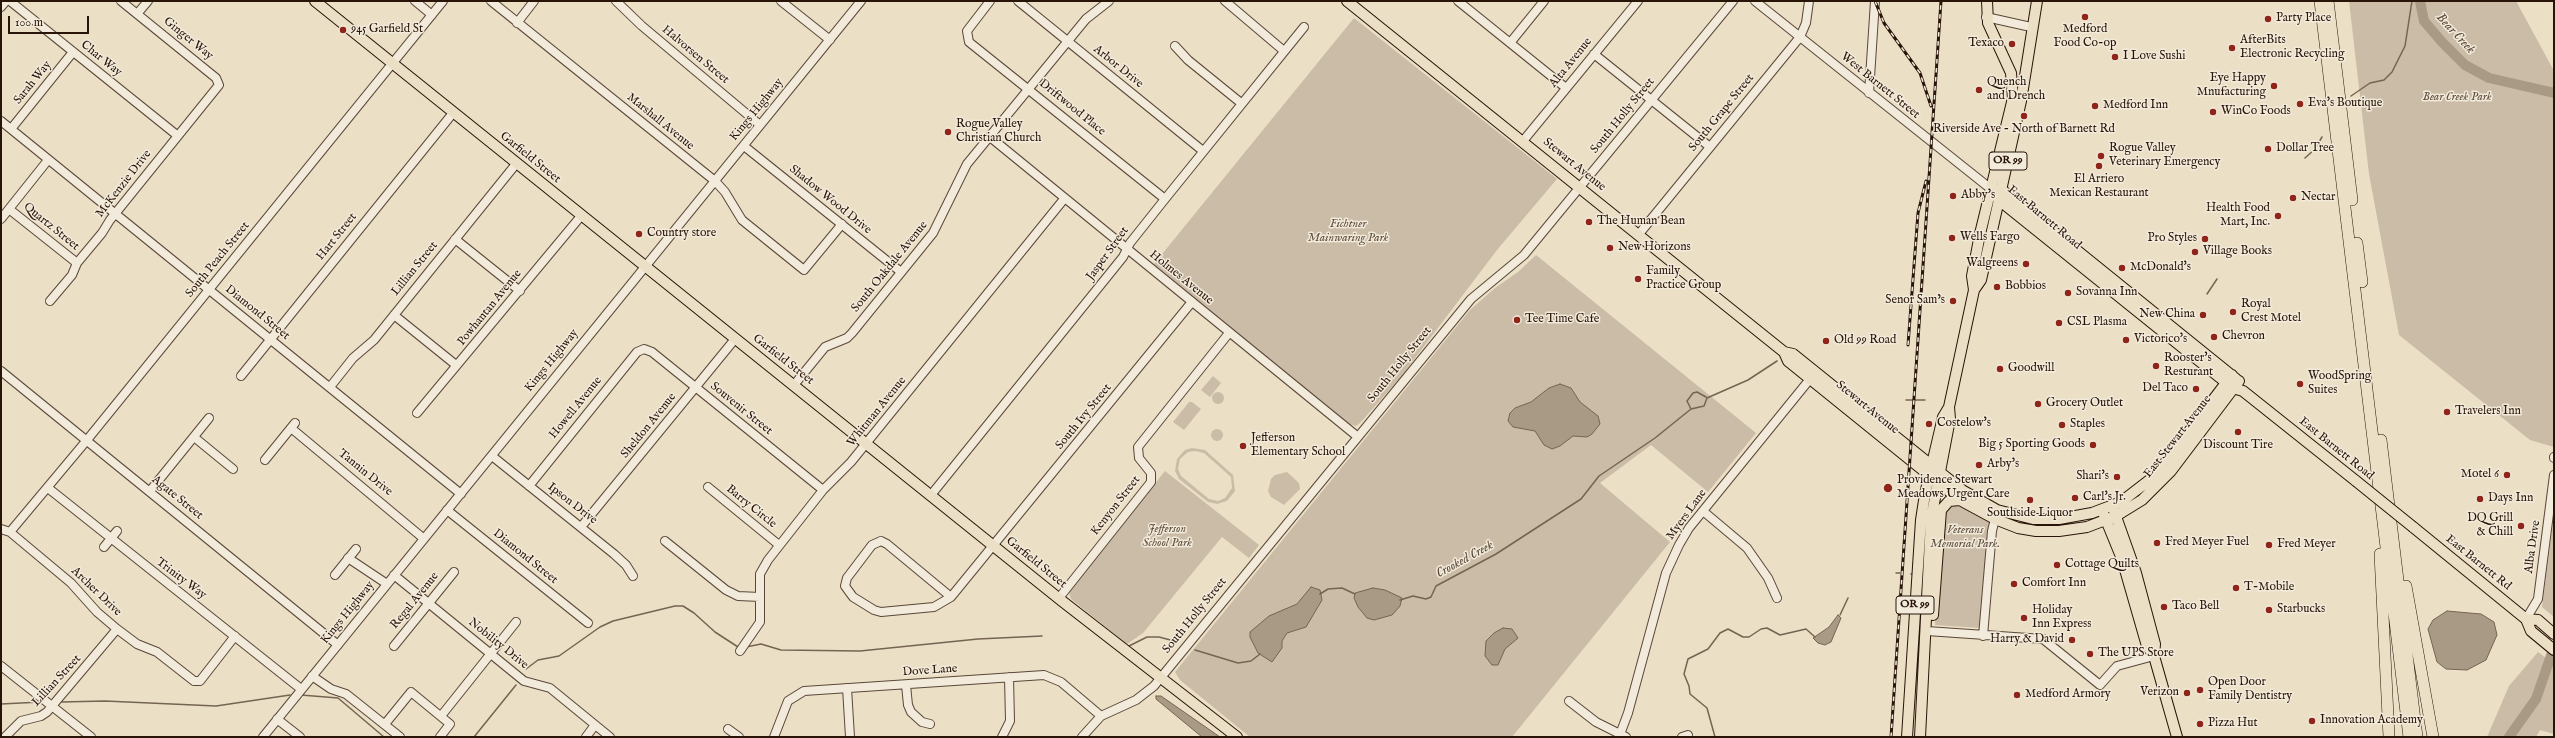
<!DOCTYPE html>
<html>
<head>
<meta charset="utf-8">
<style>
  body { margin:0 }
  #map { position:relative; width:2555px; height:738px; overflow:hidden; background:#ebdfc6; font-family:"IM FELL English",serif }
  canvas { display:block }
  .frame { position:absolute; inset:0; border:2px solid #291408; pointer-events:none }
  .scale { position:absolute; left:8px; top:16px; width:81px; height:18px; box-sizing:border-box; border:2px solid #291408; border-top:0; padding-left:5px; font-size:12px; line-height:14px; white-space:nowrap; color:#291408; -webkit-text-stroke:3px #f2eada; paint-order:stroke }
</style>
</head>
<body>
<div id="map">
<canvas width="2555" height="738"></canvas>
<div class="frame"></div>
<div class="scale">100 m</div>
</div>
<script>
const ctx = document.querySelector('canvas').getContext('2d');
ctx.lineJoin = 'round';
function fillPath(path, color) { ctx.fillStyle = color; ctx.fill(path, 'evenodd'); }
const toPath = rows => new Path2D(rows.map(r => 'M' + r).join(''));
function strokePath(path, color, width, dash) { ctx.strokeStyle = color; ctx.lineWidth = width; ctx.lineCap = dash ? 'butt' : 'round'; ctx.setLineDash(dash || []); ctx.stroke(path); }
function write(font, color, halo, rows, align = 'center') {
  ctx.font = font + ' "IM FELL English",serif'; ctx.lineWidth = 3; ctx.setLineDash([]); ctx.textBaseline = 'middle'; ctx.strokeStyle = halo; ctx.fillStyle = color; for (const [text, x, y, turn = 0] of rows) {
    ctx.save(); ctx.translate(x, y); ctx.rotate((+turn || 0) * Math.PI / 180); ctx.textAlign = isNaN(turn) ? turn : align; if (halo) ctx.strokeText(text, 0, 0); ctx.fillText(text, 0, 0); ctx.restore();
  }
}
const green = toPath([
  [2349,1,2516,1,2554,71,2554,447,2530,440,2399,335,2369,174],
  [1354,18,1557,179,1497,250,1400,378,1360,423,1356,426,1349,424,1154,264],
  [1536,255,1756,433,1708,492,1651,445,1600,483,1670,542,1512,737,1250,737,1180,680,1175,672,1470,310,1495,288,1518,272],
  [1213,376,1221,383,1210,397,1201,390],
  '1212 398a6 6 0 1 1 12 0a6 6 0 1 1-12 0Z',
  [1189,402,1192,402,1201,409,1184,430,1173,422],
  '1211 435a6 6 0 1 1 12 0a6 6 0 1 1-12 0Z',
  [1192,448,1205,450,1233,475,1235,491,1227,501,1217,504,1208,502,1179,479,1175,471,1177,459,1185,450],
  [1195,451,1204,453,1231,477,1232,488,1225,498,1218,501,1209,499,1181,476,1178,469,1180,459,1188,452],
  [1165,471,1259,545,1249,558,1222,537,1143,633,1127,644,1071,599,1069,592],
  [1287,472,1299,483,1300,489,1284,505,1271,497,1268,491,1271,479,1275,475],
  [1963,504,1990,519,1980,628,1935,625,1944,516,1948,508],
  [2554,515,2554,617,2542,607],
  [2538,652,2554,664,2554,734,2540,730,2536,737,2487,737,2509,686]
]);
const water = toPath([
  [1560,384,1571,388,1580,402,1598,416,1600,424,1592,434,1587,437,1573,436,1560,446,1552,449,1544,445,1535,431,1513,427,1508,421,1510,413,1515,408,1531,402,1549,388,1560,384],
  [1311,587,1320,590,1322,600,1306,627,1287,633,1282,641,1282,648,1272,662,1258,653,1250,637,1250,632,1269,616,1297,604,1311,587],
  [1373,588,1385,590,1402,598,1400,606,1392,615,1374,620,1367,618,1358,607,1354,598,1355,593,1373,588],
  [2447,611,2481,614,2494,622,2497,635,2486,660,2467,670,2446,669,2437,662,2428,629,2433,620,2447,611],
  [1838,615,1841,618,1831,642,1825,645,1818,643,1813,638,1829,627,1838,615],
  [1503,628,1512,629,1518,638,1505,649,1498,665,1492,665,1485,656,1486,641,1494,633,1503,628],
  [1156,696,1161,696,1220,737,1202,737,1156,699,1156,696]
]);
const stream = toPath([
  [2351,96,2370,83,2384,80,2392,72,2405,46,2412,1],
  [2305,158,2315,149,2322,137],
  [2207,294,2217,279],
  [1906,400,1925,400],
  [1691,409,1687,401,1693,393,1697,392,1706,397],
  [1896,573,1900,573],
  [1911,574,1912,574],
  [1320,594,1328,589,1342,588,1355,594],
  [1400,600,1413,596,1426,599,1431,597,1436,586,1496,554,1581,499,1599,476,1655,438,1691,409,1704,406,1707,398,1748,380,1777,361],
  [1840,615,1848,598],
  [1129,646,1147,637,1159,637,1178,642],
  [746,647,761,644,781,650,860,651,978,639,1042,636],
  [1195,650,1238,663,1251,661,1260,654],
  [526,669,538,660,559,656,600,627,613,621,675,606,683,606,694,613,715,632,738,647],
  [301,695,338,698,384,737],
  [61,702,105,701,216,706,290,695],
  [1,704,41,702],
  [474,737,516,685],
  [1715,737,1707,708,1690,694,1689,686,1684,674,1688,659,1708,649,1720,633,1728,629,1743,637,1749,637,1761,629,1767,628,1780,635,1806,629,1815,637]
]);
const river = toPath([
  [2420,1,2424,21,2442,42,2465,65,2489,78,2554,93],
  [2509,737,2536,699,2554,647]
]);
const minor = toPath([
  [10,1,178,136],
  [415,1,432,15],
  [491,1,715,181,725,192,742,220,804,270,842,224],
  [616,1,642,26,760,125],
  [781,1,830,40],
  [990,1,967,31,969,42,1165,199],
  [1018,1,1203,151],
  [1225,1,1284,51],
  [1458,1,1566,88],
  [1755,1,1991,189],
  [1,7,6,1],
  [137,14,148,1],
  [1986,17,2031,27],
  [517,23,534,1],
  [1510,43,1544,1],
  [1175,46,1188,60,1241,103],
  [1594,54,1710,147],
  [1869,93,1875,1],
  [1,121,461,494],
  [11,129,73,52],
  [990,137,1358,437],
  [1523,141,1638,1],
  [744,146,901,272],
  [9,209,77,263],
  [1,219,48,160],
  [1639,234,1800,37,1806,23,1809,1],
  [455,239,520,291],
  [50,301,72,275,77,263,102,233,110,220,219,85,216,78,121,1],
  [394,315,456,365],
  [1,371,338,645],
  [241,376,453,113],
  [794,385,825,347,847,338,852,333,933,233,967,164,1086,19,1109,1],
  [330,387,353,358,374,340,516,164],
  [417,413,581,216],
  [291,428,423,538],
  [194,437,233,469],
  [492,456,614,554,626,565,633,576],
  [2554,457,2554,458],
  [265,460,295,423],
  [529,486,637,352,644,349,652,352,823,490],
  [708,487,779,545],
  [48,488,301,689],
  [150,491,209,418],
  [931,495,1123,257,1130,243,1165,199,1304,27],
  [447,510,588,623],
  [1703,511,1747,548,1768,578,1777,598],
  [581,527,735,339],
  [1,529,10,532,71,583,97,612,117,629,137,644,157,652,194,681,200,681,235,636],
  [10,532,87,440,443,1],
  [665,541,726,590,738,596,760,597],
  [881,541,887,544,951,597,934,607,881,612,874,610,853,597,845,586,847,578,872,545,881,541],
  [104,547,117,531],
  [348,558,387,584],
  [335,575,356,549],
  [394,575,524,681,550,688,610,737],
  [951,597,1191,303],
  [1059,598,1151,482,1151,473,1139,458,1138,447,1229,333],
  [2526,619,2538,599,2554,475],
  [1927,631,2043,639,2100,685,2117,666,2154,656],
  [1983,636,1992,531,1995,519],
  [394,646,454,572],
  [740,651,760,622,760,574,768,560,823,490,851,462,1064,199],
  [1,666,91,737],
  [312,676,331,689,346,694,400,737],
  [906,685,908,705,911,712,922,722,930,724],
  [847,688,850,737],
  [1569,701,1596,722,1626,737],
  [441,716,516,622],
  [277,719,300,737],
  [385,724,411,692,450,724,440,737],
  [728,729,739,737],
  [5,737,21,721,41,716,47,712,117,629],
  [263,737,861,1],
  [586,737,595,725],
  [774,737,788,701,804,691,1044,675,1061,682,1101,716],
  [1002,737,1010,721,1009,677],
  [1082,737,1101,716,1136,700,1154,686,1471,299,1524,255,1733,1],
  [1619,737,1628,713,1666,573,1679,545,1689,528,1810,379],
  [1682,737,1688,735]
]);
const major = toPath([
  [315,1,1062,601,1237,737],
  [1347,1,1784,352,1793,354,1962,490,1997,510,2033,519,2059,519,2092,513,2121,502,2156,475,2232,375],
  [1991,189,1999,200,2233,388,2243,391,2356,481],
  [1991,189,2002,190,2236,379],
  [1974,290,1981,280,2021,101,2037,1],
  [1784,352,1788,361,1960,500,1995,519,2018,528,2036,531,2059,531,2087,527,2116,516,2142,500,2171,471,2239,381],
  [2114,511,2136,573,2155,644,2154,656],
  [2104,515,2122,559,2147,646,2154,656,2177,737],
  [2413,527,2526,619,2531,631,2554,650],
  [1933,615,1941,510,1949,501,1960,500],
  [2526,619,2538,620,2554,634],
  [1907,737,1921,520,1925,494,1943,417,1949,407,1974,290,1972,276,1980,234,2013,98,2011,73,1988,23,1987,1],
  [1920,737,1931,519,1950,419,1949,407]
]);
const highway = toPath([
  [2320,1,2409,737],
  [2328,1,2352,200],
  [2357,243,2362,282],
  [2381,440,2417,737],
  [2380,554,2389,737],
  [2406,586,2433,737]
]);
const rail = toPath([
  [1875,1,1884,23,1920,73,1931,106],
  [1908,345,1918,213,1926,181],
  [1891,737,1941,1]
]);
const majorBridge = toPath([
  [2356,481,2413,527]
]);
const markers = [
  [2085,17,4,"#8f2418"],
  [2268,19,4,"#8f2418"],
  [343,30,4,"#8f2418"],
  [2012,44,4,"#8f2418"],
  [2232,48,4,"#8f2418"],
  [2115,57,4,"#8f2418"],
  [2274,86,4,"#8f2418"],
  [1979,90,4,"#8f2418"],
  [2300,104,4,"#8f2418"],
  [2095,106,4,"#8f2418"],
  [2213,112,4,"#8f2418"],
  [2024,116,4,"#8f2418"],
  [948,132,4,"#8f2418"],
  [2268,149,4,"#8f2418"],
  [2101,156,4,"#8f2418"],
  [2099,166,4,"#8f2418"],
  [1953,196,4,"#8f2418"],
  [2293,198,4,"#8f2418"],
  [2278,216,4,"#8f2418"],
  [1589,222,4,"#8f2418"],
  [639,234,4,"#8f2418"],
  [1952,238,4,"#8f2418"],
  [2205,239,4,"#8f2418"],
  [1610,248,4,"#8f2418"],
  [2195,252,4,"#8f2418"],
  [2026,264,4,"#8f2418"],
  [2122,268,4,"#8f2418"],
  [1638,279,4,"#8f2418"],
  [1997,287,4,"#8f2418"],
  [2068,293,4,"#8f2418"],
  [1953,301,4,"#8f2418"],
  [2233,312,4,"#8f2418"],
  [2203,315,4,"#8f2418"],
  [1517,320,4,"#8f2418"],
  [2059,323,4,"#8f2418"],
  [2214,337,4,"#8f2418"],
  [2126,340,4,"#8f2418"],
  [1826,341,4,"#8f2418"],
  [2156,366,4,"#8f2418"],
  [2000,369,4,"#8f2418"],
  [2300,384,4,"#8f2418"],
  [2196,389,4,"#8f2418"],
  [2038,404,4,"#8f2418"],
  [2447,412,4,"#8f2418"],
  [1929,424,4,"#8f2418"],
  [2062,425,4,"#8f2418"],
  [2238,432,4,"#8f2418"],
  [2093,445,4,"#8f2418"],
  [1243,446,4,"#8f2418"],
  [1979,465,4,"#8f2418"],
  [2507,475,4,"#8f2418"],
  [2117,477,4,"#8f2418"],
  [1888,488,5,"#8f2418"],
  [2075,498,4,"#8f2418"],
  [2480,499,4,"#8f2418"],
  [2030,500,4,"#8f2418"],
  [2521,526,4,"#8f2418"],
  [2157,543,4,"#8f2418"],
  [2269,545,4,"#8f2418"],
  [2057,565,4,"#8f2418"],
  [2014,584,4,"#8f2418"],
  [2236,588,4,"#8f2418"],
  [2164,607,4,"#8f2418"],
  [2269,610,4,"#8f2418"],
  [2024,618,4,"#8f2418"],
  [2072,640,4,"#8f2418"],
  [2090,654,4,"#8f2418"],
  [2200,690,4,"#8f2418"],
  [2187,693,4,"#8f2418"],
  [2017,695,4,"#8f2418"],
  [2312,721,4,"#8f2418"],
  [2200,724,4,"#8f2418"]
];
const shields = [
  [2008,161,38],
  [1915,605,38]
];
const shieldNames = [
  ["OR 99",2008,161],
  ["OR 99",1915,605]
];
const poiNames = [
  ["Party Place",2276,19],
  ["945 Garfield St",351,30],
  ["Medford",2085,30,"center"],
  ["Food Co-op",2085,44,"center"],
  ["AfterBits",2240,41],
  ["Electronic Recycling",2240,55],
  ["Texaco",2004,44,"right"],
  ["I Love Sushi",2123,57],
  ["Eye Happy",2266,79,"right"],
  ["Mnufacturing",2266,93,"right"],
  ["Quench",1987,83],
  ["and Drench",1987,97],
  ["Eva's Boutique",2308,104],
  ["Medford Inn",2103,106],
  ["WinCo Foods",2221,112],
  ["Rogue Valley",956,125],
  ["Christian Church",956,139],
  ["Riverside Ave - North of Barnett Rd",2024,130,"center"],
  ["Rogue Valley",2109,149],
  ["Veterinary Emergency",2109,163],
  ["Dollar Tree",2276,149],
  ["El Arriero",2099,180,"center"],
  ["Mexican Restaurant",2099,194,"center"],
  ["Abby's",1961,196],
  ["Nectar",2301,198],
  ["Health Food",2270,209,"right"],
  ["Mart, Inc.",2270,223,"right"],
  ["The Human Bean",1597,222],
  ["Country store",647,234],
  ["Wells Fargo",1960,238],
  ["Pro Styles",2197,239,"right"],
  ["New Horizons",1618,248],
  ["Village Books",2203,252],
  ["Walgreens",2018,264,"right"],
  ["McDonald's",2130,268],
  ["Family",1646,272],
  ["Practice Group",1646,286],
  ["Bobbios",2005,287],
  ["Sovanna Inn",2076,293],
  ["Senor Sam’s",1945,301,"right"],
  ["Royal",2241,305],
  ["Crest Motel",2241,319],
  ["New China",2195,315,"right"],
  ["Tee Time Cafe",1525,320],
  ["CSL Plasma",2067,323],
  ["Chevron",2222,337],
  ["Victorico's",2134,340],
  ["Old 99 Road",1834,341],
  ["Rooster's",2164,359],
  ["Resturant",2164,373],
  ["Goodwill",2008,369],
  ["WoodSpring",2308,377],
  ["Suites",2308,391],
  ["Del Taco",2188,389,"right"],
  ["Grocery Outlet",2046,404],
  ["Travelers Inn",2455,412],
  ["Costelow's",1937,424],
  ["Staples",2070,425],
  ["Jefferson",1251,439],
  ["Elementary School",1251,453],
  ["Big 5 Sporting Goods",2085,445,"right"],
  ["Discount Tire",2238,446,"center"],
  ["Arby's",1987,465],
  ["Motel 6",2499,475,"right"],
  ["Shari's",2109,477,"right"],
  ["Providence Stewart",1897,481],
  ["Meadows Urgent Care",1897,495],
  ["Carl's Jr.",2083,498],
  ["Days Inn",2488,499],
  ["Southside Liquor",2030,514,"center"],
  ["DQ Grill",2513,519,"right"],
  ["& Chill",2513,533,"right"],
  ["Fred Meyer Fuel",2165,543],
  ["Fred Meyer",2277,545],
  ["Cottage Quilts",2065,565],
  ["Comfort Inn",2022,584],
  ["T-Mobile",2244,588],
  ["Taco Bell",2172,607],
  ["Starbucks",2277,610],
  ["Holiday",2032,611],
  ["Inn Express",2032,625],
  ["Harry & David",2064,640,"right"],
  ["The UPS Store",2098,654],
  ["Open Door",2208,683],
  ["Family Dentistry",2208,697],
  ["Verizon",2179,693,"right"],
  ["Medford Armory",2025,695],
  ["Innovation Academy",2320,721],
  ["Pizza Hut",2208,724]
];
const streetNames = [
  ["Ginger Way",188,39,39],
  ["Halvorsen Street",695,55,40],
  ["Char Way",101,59,39],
  ["Alta Avenue",1571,63,-51],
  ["Arbor Drive",1118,67,39],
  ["Sarah Way",33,83,-51],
  ["West Barnett Street",1880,86,39],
  ["Driftwood Place",1072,108,39],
  ["Kings Highway",757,110,-51],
  ["South Grape Street",1722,113,-51],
  ["South Holly Street",1623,116,-51],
  ["Marshall Avenue",660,122,39],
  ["Garfield Street",530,158,39],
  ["Stewart Avenue",1574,165,39],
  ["McKenzie Drive",124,184,-52],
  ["Shadow Wood Drive",830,200,39],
  ["East Barnett Road",2044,218,40],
  ["Quartz Street",51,227,39],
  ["Hart Street",337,237,-51],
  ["Jasper Street",1108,254,-54],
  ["South Peach Street",218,260,-51],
  ["South Oakdale Avenue",890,267,-51],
  ["Lillian Street",415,269,-51],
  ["Holmes Avenue",1181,278,39],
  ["Powhantan Avenue",490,308,-51],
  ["Diamond Street",257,313,39],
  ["Garfield Street",783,360,38],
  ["Kings Highway",552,361,-51],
  ["South Holly Street",1400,365,-51],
  ["Howell Avenue",576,408,-51],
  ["Stewart Avenue",1867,408,39],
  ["Souvenir Street",741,409,39],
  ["Whitman Avenue",877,412,-51],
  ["South Ivy Street",1084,417,-51],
  ["Sheldon Avenue",649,426,-51],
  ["East Stewart Avenue",2178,437,-52],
  ["East Barnett Road",2336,449,39],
  ["Tannin Drive",365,473,39],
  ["Agate Street",177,498,39],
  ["Ipson Drive",572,504,38],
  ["Kenyon Street",1116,506,-52],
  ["Barry Circle",751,507,39],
  ["Myers Lane",1687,515,-54],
  ["Alba Drive",2533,547,-82],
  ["Diamond Street",525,557,39],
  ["Garfield Street",1036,563,39],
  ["East Barnett Rd",2478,563,39],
  ["Trinity Way",181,579,37],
  ["Archer Drive",96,592,44],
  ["Regal Avenue",415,601,-51],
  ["Kings Highway",348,613,-51],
  ["South Holly Street",1195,616,-51],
  ["Nobility Drive",498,644,39],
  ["Dove Lane",930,671,-4],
  ["Lillian Street",57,681,-47]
];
const parkNames = [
  ["Bear Creek Park",2457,98],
  ["Fichtner",1348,225],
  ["Mainwaring Park",1348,239],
  ["Jefferson",1167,530],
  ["School Park",1167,544],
  ["Veterans",1965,531],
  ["Memorial Park.",1965,545]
];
const waterNames = [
  ["Bear Creek",2455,34,47],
  ["Crooked Creek",1465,560,-29]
];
fillPath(green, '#cabca6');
fillPath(water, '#a99a85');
strokePath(water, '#766453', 1);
strokePath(stream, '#766453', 1.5);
strokePath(river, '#a99a85', 10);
strokePath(minor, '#5a4738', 10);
strokePath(major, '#291408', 12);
strokePath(highway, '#291408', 12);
strokePath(minor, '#f2eada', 8);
strokePath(major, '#ebdfc6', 10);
strokePath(highway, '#ebdfc6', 11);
strokePath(rail, '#291408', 3);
strokePath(rail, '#f2eada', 1.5, [4.5]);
strokePath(majorBridge, '#291408', 12, []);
strokePath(majorBridge, '#ebdfc6', 10);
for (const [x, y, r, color] of markers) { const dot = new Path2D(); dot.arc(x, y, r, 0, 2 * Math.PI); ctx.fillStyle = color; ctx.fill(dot); strokePath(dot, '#f2eada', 1.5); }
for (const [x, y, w] of shields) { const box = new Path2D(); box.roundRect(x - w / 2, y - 9, w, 18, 3); ctx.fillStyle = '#f2eada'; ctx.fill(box); strokePath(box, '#291408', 1); }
write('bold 11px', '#291408', null, shieldNames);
write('12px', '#291408', '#f2eada', poiNames, 'left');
write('12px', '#291408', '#f2eada', streetNames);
write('italic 12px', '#614f3f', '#f2eada', parkNames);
write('italic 13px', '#5c4a3a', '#f2eada', waterNames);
</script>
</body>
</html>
